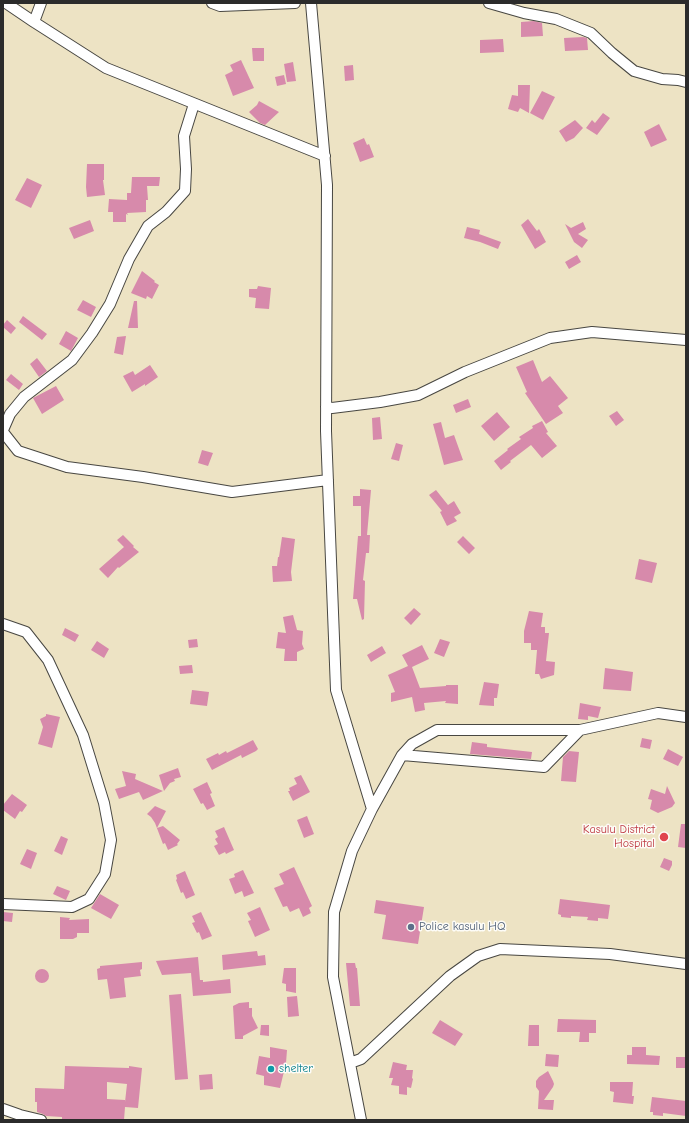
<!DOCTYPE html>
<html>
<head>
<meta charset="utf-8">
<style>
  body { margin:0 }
  #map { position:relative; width:689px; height:1123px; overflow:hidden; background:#ede3c4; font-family:"Comic Neue",sans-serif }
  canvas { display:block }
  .frame { position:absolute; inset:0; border:4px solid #2b2b2b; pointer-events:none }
</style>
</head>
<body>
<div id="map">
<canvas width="689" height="1123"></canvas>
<div class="frame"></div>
</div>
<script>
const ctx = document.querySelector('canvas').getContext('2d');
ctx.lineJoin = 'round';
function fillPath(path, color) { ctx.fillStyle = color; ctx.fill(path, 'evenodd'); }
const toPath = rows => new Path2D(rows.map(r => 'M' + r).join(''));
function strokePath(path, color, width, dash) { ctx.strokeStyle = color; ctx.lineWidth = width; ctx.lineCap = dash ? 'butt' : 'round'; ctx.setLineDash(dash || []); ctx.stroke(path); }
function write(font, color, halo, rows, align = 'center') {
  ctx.font = font + ' "Comic Neue",sans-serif'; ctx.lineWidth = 3; ctx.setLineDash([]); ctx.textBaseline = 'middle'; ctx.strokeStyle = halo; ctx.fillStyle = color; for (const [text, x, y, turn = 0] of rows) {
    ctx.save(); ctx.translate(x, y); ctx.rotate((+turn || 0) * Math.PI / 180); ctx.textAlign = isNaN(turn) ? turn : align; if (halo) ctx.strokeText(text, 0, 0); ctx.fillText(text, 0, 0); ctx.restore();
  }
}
const building = toPath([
  [534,21,542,23,543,36,521,37,521,22],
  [583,37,587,38,588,50,565,51,564,38],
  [503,39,504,52,480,53,480,40],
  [252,48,264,48,264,61,253,61],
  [241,60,254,88,233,96,225,75,233,71,230,65],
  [293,62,296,81,287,82,284,64],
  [353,65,354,80,345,81,344,66],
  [284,75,286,84,277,86,275,77],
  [518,85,530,85,529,113,520,108,518,112,508,109,512,95,518,96],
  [542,91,555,97,543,120,530,113],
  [259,101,279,112,265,125,260,123,249,112,257,105],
  [603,113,610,118,597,135,586,128,592,120,595,123],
  [575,120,583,128,574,138,566,142,559,131],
  [659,124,667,140,651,147,644,132],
  [364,138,367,145,369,144,374,157,360,162,353,143],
  [87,164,104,164,104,180,103,180,105,195,87,197,86,187],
  [132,177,160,177,159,186,147,186,148,200,146,200,146,212,127,213,128,215,126,214,126,222,113,222,113,212,108,212,109,199,127,200,127,193,131,193],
  [27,178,42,185,31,208,15,200],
  [528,219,537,231,539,229,546,242,535,249,521,225],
  [90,220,94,231,74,239,69,228],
  [583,222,586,229,578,234,588,240,582,248,574,242,565,224,571,228],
  [467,227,480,230,479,234,501,242,498,249,480,242,464,238],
  [577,255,581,262,569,269,565,262],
  [142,271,155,281,154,282,159,285,152,299,147,296,146,299,131,293],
  [258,286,271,288,269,309,255,308,256,298,249,297,249,289,257,289],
  [83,300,96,307,91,317,77,310],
  [134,301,137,301,138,328,128,328],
  [23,316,47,334,42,340,19,322],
  [7,320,16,328,11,334,3,327,3,325],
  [66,331,78,338,71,351,59,344],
  [126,336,123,355,114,353,117,337],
  [37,358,47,371,39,377,30,364],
  [533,360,542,382,550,376,568,398,558,406,563,413,546,424,525,393,527,392,516,367],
  [150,365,158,377,145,386,145,384,132,392,123,376,133,371,135,375],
  [11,374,23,384,19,390,6,380],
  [56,386,64,400,42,414,33,398],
  [468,399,471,407,456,413,453,405],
  [617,411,624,420,616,426,609,416],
  [497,412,510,427,494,441,481,426],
  [380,417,382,439,373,440,372,418],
  [542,421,548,432,546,433,557,446,542,458,531,445,510,461,511,462,501,470,494,461,508,450,507,449,521,439,519,437,533,428,532,426],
  [441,422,445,438,454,435,463,460,444,465,433,424],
  [396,443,403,445,399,461,391,459],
  [202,450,213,453,208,466,198,463],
  [360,489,371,490,367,535,370,535,369,553,366,553,363,580,365,581,364,619,362,620,357,599,353,599,358,536,361,536,361,506,353,506,353,496,360,496],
  [436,490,448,505,454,501,461,513,454,517,457,521,447,526,440,512,442,511,429,495],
  [123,535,134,546,133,547,139,552,119,568,118,567,108,578,99,569,124,547,117,540],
  [463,536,475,548,469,554,457,542],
  [282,537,295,539,291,572,292,581,273,582,272,566,277,566,278,557,279,557],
  [639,559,657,563,652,583,635,579],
  [414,608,421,614,411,625,404,618],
  [529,611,543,613,541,627,545,627,545,633,549,633,546,661,555,662,554,675,541,679,539,674,535,674,537,650,531,650,531,643,524,643,524,631],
  [293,615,297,630,303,631,302,644,304,649,297,652,297,661,284,661,285,649,276,648,278,632,286,633,283,617],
  [65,628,79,635,75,642,62,635],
  [197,639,198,647,189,648,188,640],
  [440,639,450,642,444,657,434,653],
  [97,641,109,649,104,658,91,650],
  [422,645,429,659,412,667,420,688,446,686,446,685,458,685,458,704,445,703,446,701,424,703,425,710,415,712,412,697,391,702,391,693,395,692,388,675,408,666,402,655],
  [382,646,386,653,371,662,367,655],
  [192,665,193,673,180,674,179,666],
  [605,668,633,672,631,691,603,689],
  [484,682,499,684,497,698,494,698,494,706,479,705],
  [192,690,209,692,207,706,190,704],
  [580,703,601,707,598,718,588,716,588,720,578,719],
  [46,714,60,717,52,748,38,744,43,727,40,719,46,716],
  [642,738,652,740,650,749,640,747],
  [253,740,258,749,256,751,242,758,241,755,212,770,206,759,218,753,219,755,226,751,227,753],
  [472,742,487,744,487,747,532,752,531,759,470,754],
  [668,749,683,757,678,766,663,759],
  [569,751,579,752,576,782,561,781,563,757],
  [178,768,181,777,174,779,175,781,170,783,164,791,159,775],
  [122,771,136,774,135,779,163,791,143,800,139,792,119,799,115,789,126,786],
  [301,775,310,792,293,801,288,791,290,791,289,788,297,784,294,778],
  [207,782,212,793,210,794,215,806,207,810,203,803,201,804,193,789],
  [667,786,675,803,672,807,658,813,650,809,652,800,648,799,651,789,665,794],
  [12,794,27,805,22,812,20,811,15,819,3,810,3,805],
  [155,806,166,811,157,828,163,826,180,840,177,844,178,845,168,850,165,843,163,844,155,823,151,817,147,814],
  [307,816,314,834,304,838,297,820],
  [681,824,686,824,686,848,678,847],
  [224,827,234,850,226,854,225,852,219,855,214,846,218,844,215,839,218,837,215,831],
  [61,836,68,839,62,855,54,851],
  [27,849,37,853,31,869,20,864],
  [664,858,672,861,672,865,669,871,660,867],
  [294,867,312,906,309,908,311,913,303,917,299,908,290,912,287,906,283,907,274,888,284,884,279,874],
  [243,870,254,893,244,897,242,891,235,894,229,879,235,877,234,874],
  [185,871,195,895,186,899,183,892,181,893,176,880,177,879,176,875],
  [57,886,70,891,66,900,53,894],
  [100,894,119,905,111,919,91,908],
  [560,899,610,905,608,919,598,918,598,921,587,920,588,917,571,916,571,918,561,917,561,915,558,914],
  [376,900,424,907,418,944,382,939,386,915,374,913],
  [260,907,270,930,255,937,248,921,251,920,247,913],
  [3,912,13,913,12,922,3,921],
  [201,912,212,936,202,940,199,932,197,933,192,923,195,922,192,916],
  [60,917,70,918,69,920,89,919,89,933,77,933,77,937,73,939,60,939],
  [257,951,258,956,265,955,266,965,223,970,222,955],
  [198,957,200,980,203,980,203,982,230,979,231,993,193,996,191,973,162,975,156,961],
  [142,962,142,969,140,970,141,976,124,978,126,997,110,999,107,979,98,980,97,969,100,968,100,966],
  [346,963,355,963,356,968,357,968,360,1006,350,1006],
  [284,968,296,968,296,993,286,991,286,984,282,983],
  '35 976a7 7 0 1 1 14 0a7 7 0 1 1-14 0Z',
  [181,994,188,1079,175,1080,169,995],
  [297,996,299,1016,288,1017,287,997],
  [249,1002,249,1008,252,1008,252,1016,258,1028,243,1036,243,1039,235,1039,233,1006,239,1003],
  [558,1019,596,1020,596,1033,589,1033,589,1042,579,1042,580,1032,557,1032],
  [440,1020,463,1034,455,1046,432,1033],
  [261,1025,269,1025,269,1036,260,1035],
  [529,1025,539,1025,539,1046,528,1046],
  [270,1047,287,1050,286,1063,280,1088,264,1085,264,1076,256,1074,259,1056,270,1058],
  [632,1047,646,1047,646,1055,660,1056,659,1065,627,1064,627,1055,632,1055],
  [546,1054,559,1055,558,1067,545,1066],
  [676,1057,686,1057,686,1068,676,1068],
  [393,1062,407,1065,406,1070,413,1070,412,1078,413,1079,411,1088,407,1087,407,1095,399,1094,399,1086,391,1085,393,1078,389,1078],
  [65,1066,129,1068,129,1066,142,1068,138,1108,125,1107,124,1120,62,1119,62,1117,46,1116,43,1114,37,1112,37,1102,35,1102,35,1088,64,1089],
  [107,1082,127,1084,125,1102,125,1100,107,1099],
  [548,1071,553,1081,554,1084,553,1087,544,1100,554,1100,553,1110,538,1109,539,1091,536,1087,536,1081,539,1077],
  [212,1074,213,1089,200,1090,199,1075],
  [610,1082,633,1082,632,1096,634,1096,633,1104,613,1102,614,1092,610,1091],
  [652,1097,686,1101,686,1116,663,1113,663,1116,653,1115,653,1112,650,1112]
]);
const minor = toPath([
  [6,3,34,22,106,68,325,156],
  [212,3,220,6,295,3],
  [311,3,327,185,326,431,336,690,372,809,352,851,334,912,333,977,361,1120],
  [489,3,524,13,556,19,591,33,612,53,634,71,662,79,678,80,686,82],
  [34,22,41,3],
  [326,407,332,408,380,402,418,395,465,372,550,338,592,332,686,340],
  [3,430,10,414,24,397,72,360,92,333,110,304,129,259,148,226,166,212,185,191,186,169,184,136,194,104],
  [3,432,18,451,67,467,143,477,232,492,328,480],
  [3,624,26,632,48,660,83,735,104,803,111,840,105,874,89,899,72,907,3,904],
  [402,755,544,767,580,730],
  [372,809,402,755,412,744,437,730,580,730,658,713,686,717],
  [350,1063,361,1059,450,976,478,956,500,949,610,954,686,964],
  [3,1109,20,1115,41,1120]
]);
const markers = [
  [664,837,5,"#e0444e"],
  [411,927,4,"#5c6f8a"],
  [271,1069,4,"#0f9aa8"]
];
const healthNames = [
  ["Kasulu District",655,830],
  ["Hospital",655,844]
];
const serviceNames = [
  ["Police kasulu HQ",419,927]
];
const cultureNames = [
  ["shelter",279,1069]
];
fillPath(building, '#d78aab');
strokePath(minor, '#484742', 12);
strokePath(minor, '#fff', 10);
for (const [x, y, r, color] of markers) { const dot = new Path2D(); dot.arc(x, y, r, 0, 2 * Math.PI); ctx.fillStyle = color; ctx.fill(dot); strokePath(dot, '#fdfcf7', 1.5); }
write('12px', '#be3a42', '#fdfcf7', healthNames, 'right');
write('12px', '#4e5e75', '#fdfcf7', serviceNames, 'left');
write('12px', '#0d838f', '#fdfcf7', cultureNames, 'left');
</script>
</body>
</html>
